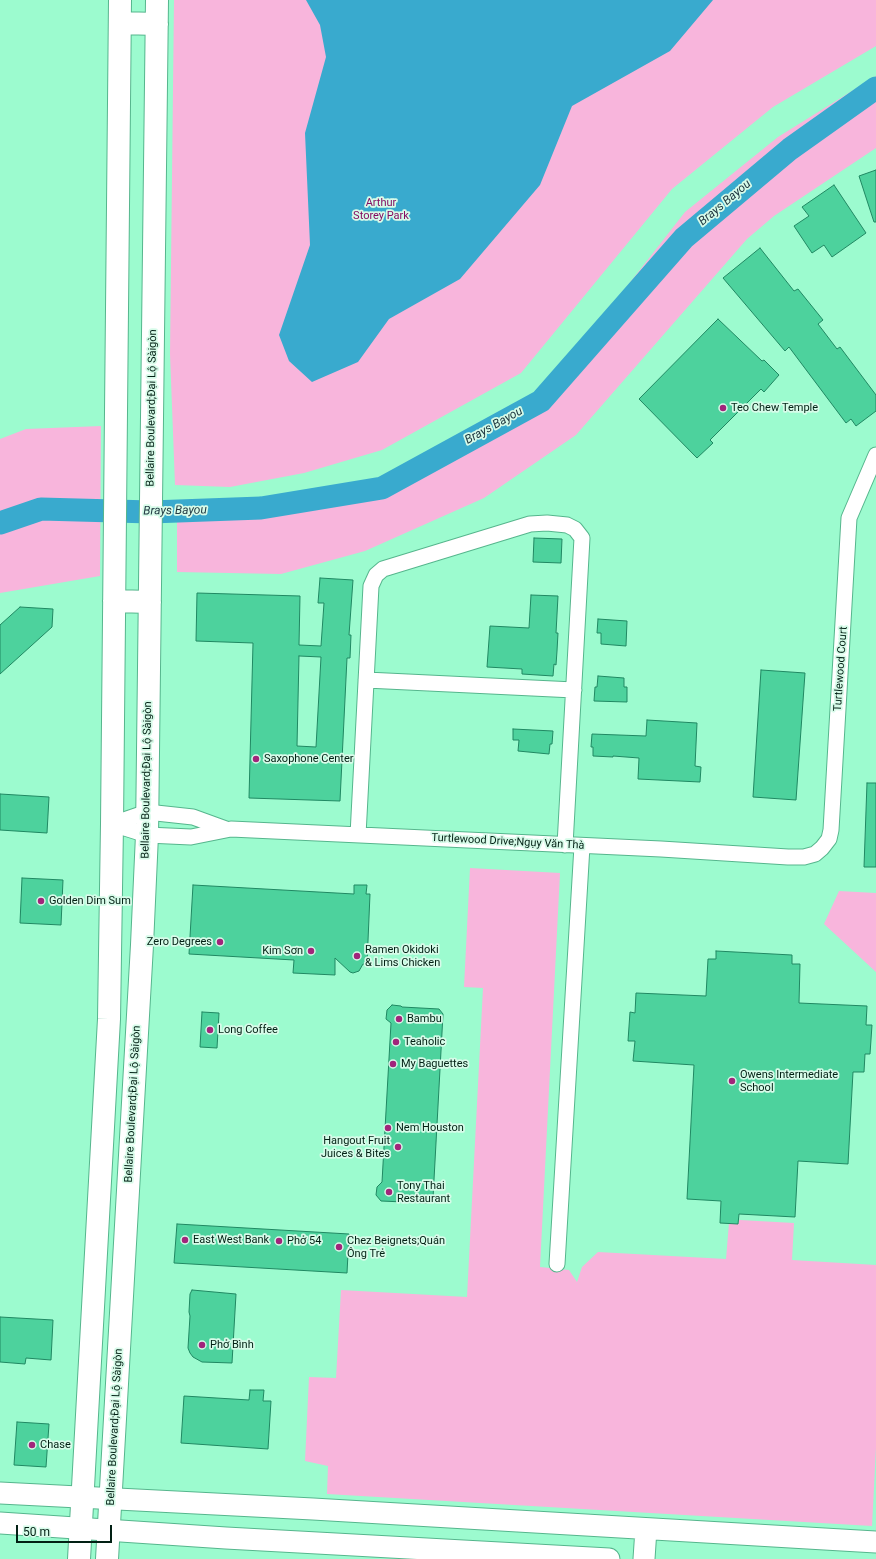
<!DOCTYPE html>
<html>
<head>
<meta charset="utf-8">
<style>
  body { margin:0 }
  #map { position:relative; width:876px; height:1559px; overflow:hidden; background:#9cfbcf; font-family:Roboto,sans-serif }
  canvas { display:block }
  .scale { position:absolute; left:16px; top:1525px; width:96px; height:18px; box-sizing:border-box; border:2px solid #022014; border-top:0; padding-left:5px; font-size:12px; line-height:14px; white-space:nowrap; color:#022014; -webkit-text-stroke:3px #d7fbe9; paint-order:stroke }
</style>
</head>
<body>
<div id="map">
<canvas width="876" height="1559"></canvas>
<div class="scale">50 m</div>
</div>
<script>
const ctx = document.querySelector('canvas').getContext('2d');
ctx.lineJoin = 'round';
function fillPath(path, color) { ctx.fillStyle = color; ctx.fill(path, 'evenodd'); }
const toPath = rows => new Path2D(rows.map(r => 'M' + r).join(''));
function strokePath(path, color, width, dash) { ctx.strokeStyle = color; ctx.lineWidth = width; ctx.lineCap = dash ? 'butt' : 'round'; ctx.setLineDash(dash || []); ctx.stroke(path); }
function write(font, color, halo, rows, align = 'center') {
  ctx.font = font + ' Roboto,sans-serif'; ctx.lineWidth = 3.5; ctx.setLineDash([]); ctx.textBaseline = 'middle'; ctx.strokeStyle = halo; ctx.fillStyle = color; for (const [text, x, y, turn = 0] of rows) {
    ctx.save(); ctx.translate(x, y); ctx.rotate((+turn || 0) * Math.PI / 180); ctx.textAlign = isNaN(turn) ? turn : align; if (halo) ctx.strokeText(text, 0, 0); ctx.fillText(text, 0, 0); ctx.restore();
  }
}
const green = toPath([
  [174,0,876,0,876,46,773,107,672,189,521,373,382,450,304,473,230,487,175,485,170,354],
  [876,76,876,148,774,216,747,239,576,435,484,498,365,551,281,574,177,572,177,512,207,514,295,504,379,480,527,402,575,353,685,212,778,137],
  [101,426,100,576,0,593,0,439,26,429],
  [470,868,560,873,540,1267,569,1270,577,1282,582,1267,598,1252,726,1259,729,1223,738,1224,739,1220,740,1220,794,1223,792,1260,876,1265,876,1448,872,1526,327,1494,328,1466,305,1461,309,1377,336,1378,341,1290,467,1297,483,988,464,987],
  [839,891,876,893,876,972,824,924]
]);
const water = toPath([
  [306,0,713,0,670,51,572,106,540,185,460,279,389,319,358,362,312,382,289,361,279,335,310,245,305,133,326,57,320,25]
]);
const river = toPath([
  [0,523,41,509,151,512,261,508,382,488,541,401,684,238,790,149,876,88]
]);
const building = toPath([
  [876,170,876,222,874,222,859,176,876,170],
  [834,185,866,233,832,257,824,245,812,253,794,226,809,216,802,207,834,185],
  [760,248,794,291,798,289,823,320,818,324,837,349,840,347,876,395,876,411,856,426,851,419,846,423,789,347,785,351,723,278,760,248],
  [718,319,762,361,764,360,779,375,764,392,761,389,710,440,713,443,697,458,639,399,718,319],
  [534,538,562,539,561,563,533,562,534,538],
  [320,578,353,580,349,635,351,635,350,658,347,658,340,801,249,798,253,643,196,641,197,593,300,596,299,645,321,646,324,603,318,603,320,578],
  [299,656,321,657,316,747,297,746,299,656],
  [531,595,558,596,556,633,558,633,557,651,556,665,554,664,553,676,522,674,522,669,487,667,490,626,529,628,531,595],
  [20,607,53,609,52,627,0,674,0,625,20,607],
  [598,619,627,621,626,646,601,644,601,633,597,633,598,619],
  [761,670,805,673,796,800,753,797,761,670],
  [598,676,624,678,624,687,627,687,627,702,594,701,595,687,597,687,598,676],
  [647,720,697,723,695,766,701,767,700,782,638,779,639,758,613,756,613,757,593,756,593,747,591,747,592,734,646,736,647,720],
  [513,729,553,731,552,744,550,744,549,754,518,751,519,740,513,740,513,729],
  [867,783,876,783,876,867,864,867,867,783],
  [0,794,49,797,47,833,0,830,0,794],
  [22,878,63,880,61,925,20,923,22,878],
  [193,885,354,894,354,885,367,885,366,894,370,894,367,964,363,964,359,971,353,973,350,972,335,958,335,975,293,973,294,960,189,954,193,885],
  [716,951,792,955,792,964,800,964,799,1003,867,1006,866,1025,872,1025,870,1054,865,1054,864,1072,853,1072,848,1164,798,1161,795,1217,739,1214,738,1224,720,1223,721,1201,687,1199,694,1065,633,1061,635,1041,628,1041,630,1012,635,1013,636,993,706,996,708,959,716,959,716,951],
  [392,1005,401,1006,402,1007,439,1009,443,1014,433,1198,427,1203,381,1201,376,1195,377,1187,382,1182,391,1023,386,1019,387,1010,392,1005],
  [202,1012,219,1013,217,1048,200,1047,202,1012],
  [177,1224,349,1234,347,1273,174,1263,177,1224],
  [192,1290,236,1294,232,1363,202,1362,193,1357,190,1353,188,1348,190,1316,189,1312,190,1294,192,1290],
  [0,1317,53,1320,51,1360,26,1358,25,1364,0,1362,0,1317],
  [250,1390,264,1390,263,1401,271,1401,268,1449,181,1443,184,1396,249,1400,250,1390],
  [17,1422,49,1424,46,1467,14,1465,17,1422]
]);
const street = toPath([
  [366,680,574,690],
  [112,824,147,835,191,837,231,829,661,849,788,857,804,857,815,854,822,848,829,839,831,830,849,518,876,455],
  [112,824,147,812,193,817,226,829],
  [358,835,371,586,376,575,383,569,530,524,547,523,567,525,575,529,582,538,565,845],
  [557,1264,582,846]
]);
const secondary = toPath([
  [0,1493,313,1509,876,1542],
  [0,1523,226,1538,609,1559],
  [644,1559,646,1529]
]);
const primary = toPath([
  [120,23,157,24],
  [114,601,150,602],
  [79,1559,109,1019,112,824,120,0],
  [107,1559,142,945,147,835,157,0]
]);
const markers = [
  [723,408,4,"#a1257b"],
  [256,759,4,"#a1257b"],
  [41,901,4,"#a1257b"],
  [220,942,4,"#a1257b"],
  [311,951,4,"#a1257b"],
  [357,956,4,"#a1257b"],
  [399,1019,4,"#a1257b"],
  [210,1030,4,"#a1257b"],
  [396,1042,4,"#a1257b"],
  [393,1064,4,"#a1257b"],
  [732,1081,4,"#a1257b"],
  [388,1128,4,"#a1257b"],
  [398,1147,4,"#a1257b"],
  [389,1192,4,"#a1257b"],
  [185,1240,4,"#a1257b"],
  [279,1241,4,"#a1257b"],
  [339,1247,4,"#a1257b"],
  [202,1345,4,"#a1257b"],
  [32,1445,4,"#a1257b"]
];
const parkNames = [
  ["Arthur",381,203],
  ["Storey Park",381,216]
];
const streetNames = [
  ["Bellaire Boulevard;Đại Lộ Sàigòn",152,408,-89],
  ["Turtlewood Court",841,669,-86],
  ["Bellaire Boulevard;Đại Lộ Sàigòn",147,780,-89],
  ["Turtlewood Drive;Ngụy Văn Thà",508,842,3],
  ["Bellaire Boulevard;Đại Lộ Sàigòn",133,1104,-87],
  ["Bellaire Boulevard;Đại Lộ Sàigòn",115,1427,-87]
];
const poiNames = [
  ["Teo Chew Temple",731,408],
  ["Saxophone Center",264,759],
  ["Golden Dim Sum",49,901],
  ["Zero Degrees",212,942,"right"],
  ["Ramen Okidoki",365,950],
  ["& Lims Chicken",365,963],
  ["Kim Sơn",303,951,"right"],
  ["Bambu",407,1019],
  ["Long Coffee",218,1030],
  ["Teaholic",404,1042],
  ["My Baguettes",401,1064],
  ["Owens Intermediate",740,1075],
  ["School",740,1088],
  ["Nem Houston",396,1128],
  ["Hangout Fruit",390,1141,"right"],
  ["Juices & Bites",390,1154,"right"],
  ["Tony Thai",397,1186],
  ["Restaurant",397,1199],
  ["East West Bank",193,1240],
  ["Phở 54",287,1241],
  ["Chez Beignets;Quán",347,1241],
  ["Ông Trẻ",347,1254],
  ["Phở Bình",210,1345],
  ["Chase",40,1445]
];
const waterNames = [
  ["Brays Bayou",725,203,-40],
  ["Brays Bayou",494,426,-29],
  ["Brays Bayou",175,511,-1]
];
fillPath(green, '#f8b5dc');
fillPath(water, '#39aace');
strokePath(river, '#39aace', 23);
fillPath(building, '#4dd29d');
strokePath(building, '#208862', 1);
strokePath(street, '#56b68d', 17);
strokePath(secondary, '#56b68d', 23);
strokePath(primary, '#56b68d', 24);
strokePath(street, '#fff', 15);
strokePath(secondary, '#fff', 21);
strokePath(primary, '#fff', 22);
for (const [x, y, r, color] of markers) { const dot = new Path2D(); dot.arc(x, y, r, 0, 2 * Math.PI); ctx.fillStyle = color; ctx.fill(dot); strokePath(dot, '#d7fbe9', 1.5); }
write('11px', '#840d63', '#d7fbe9', parkNames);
write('11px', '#022014', '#d7fbe9', streetNames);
write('11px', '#022014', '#d7fbe9', poiNames, 'left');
write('italic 12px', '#223a43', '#d7fbe9', waterNames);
</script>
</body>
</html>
